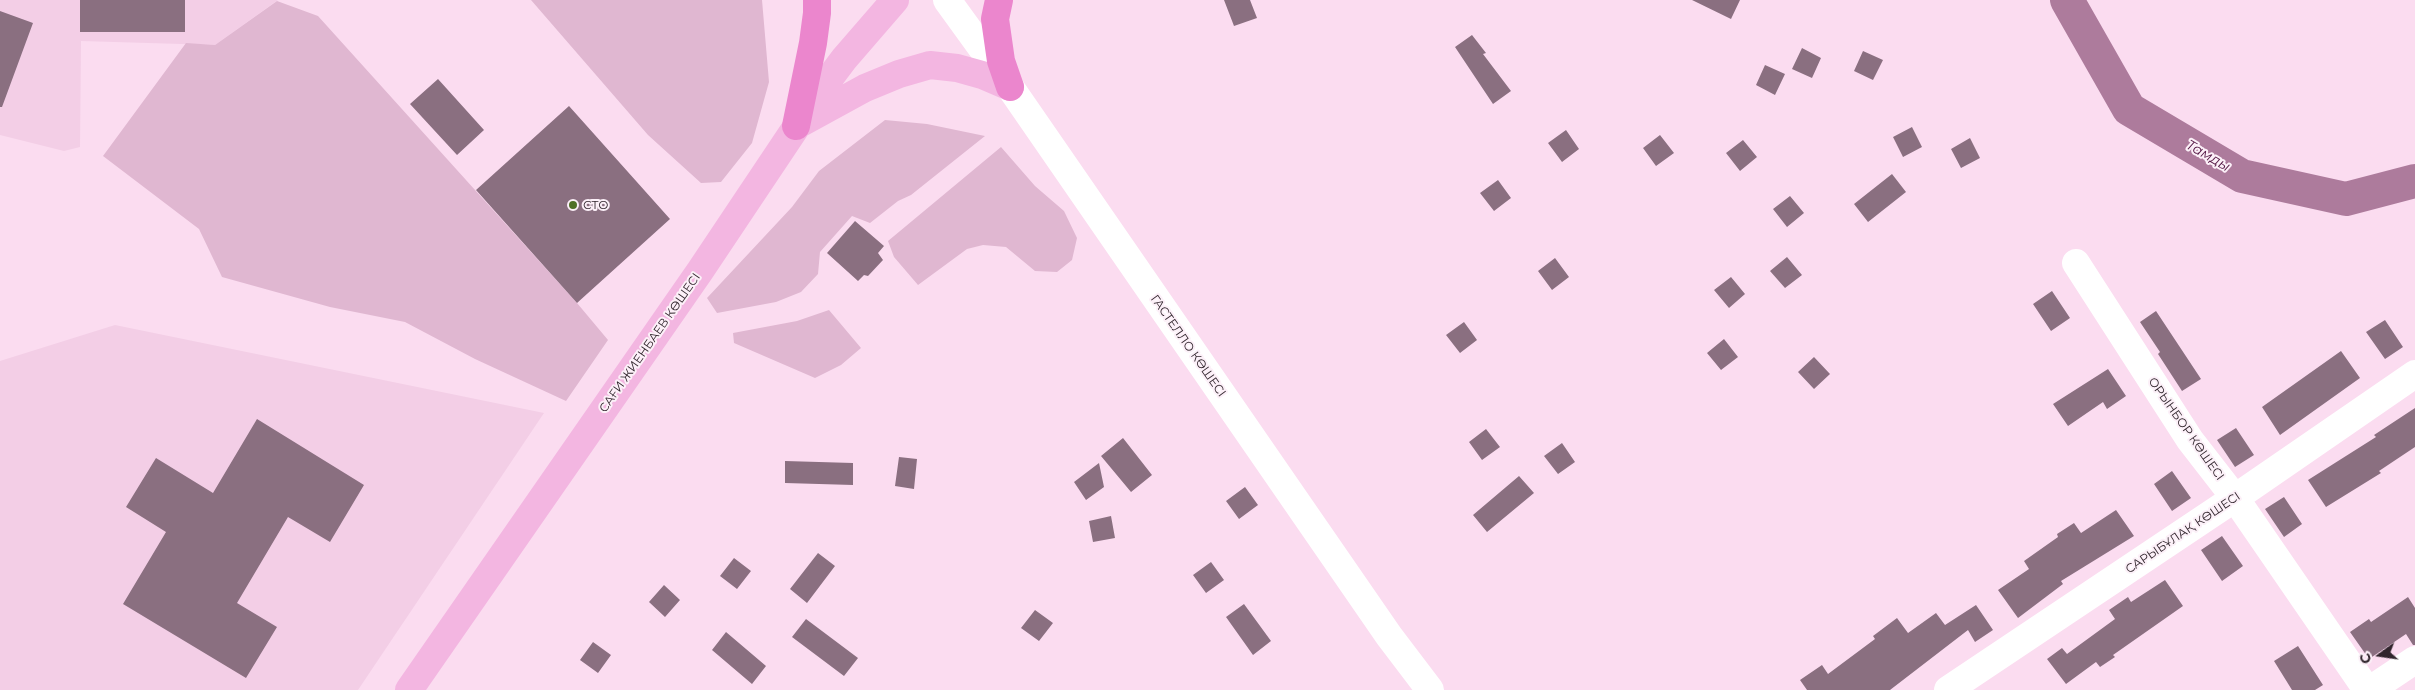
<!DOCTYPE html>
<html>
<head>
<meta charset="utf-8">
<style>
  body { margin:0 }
  #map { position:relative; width:2415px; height:690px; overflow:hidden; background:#fbdcf0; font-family:Montserrat,sans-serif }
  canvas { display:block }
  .north { position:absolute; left:2355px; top:630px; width:50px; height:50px; -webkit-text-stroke:4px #fcf0f8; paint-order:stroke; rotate:256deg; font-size:14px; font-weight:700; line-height:20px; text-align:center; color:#30252c }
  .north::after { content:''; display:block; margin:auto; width:18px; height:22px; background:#30252c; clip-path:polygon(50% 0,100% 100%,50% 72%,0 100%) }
</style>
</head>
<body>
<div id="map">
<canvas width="2415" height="690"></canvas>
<div class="north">С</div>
</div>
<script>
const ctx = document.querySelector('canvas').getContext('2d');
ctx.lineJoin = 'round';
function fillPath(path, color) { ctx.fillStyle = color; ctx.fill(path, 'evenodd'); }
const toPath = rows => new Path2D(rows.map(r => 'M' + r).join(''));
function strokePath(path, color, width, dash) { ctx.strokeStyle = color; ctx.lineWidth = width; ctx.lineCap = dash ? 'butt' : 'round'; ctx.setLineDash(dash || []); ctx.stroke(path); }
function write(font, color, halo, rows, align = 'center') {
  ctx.font = font + ' Montserrat,sans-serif'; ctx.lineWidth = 4; ctx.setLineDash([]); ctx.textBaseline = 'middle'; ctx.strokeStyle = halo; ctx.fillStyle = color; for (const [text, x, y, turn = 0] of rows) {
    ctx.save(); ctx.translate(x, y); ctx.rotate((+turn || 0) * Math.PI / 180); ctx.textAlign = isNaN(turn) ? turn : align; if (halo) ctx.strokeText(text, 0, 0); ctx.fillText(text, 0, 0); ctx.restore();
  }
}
const built = toPath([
  [0,0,278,0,215,45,81,41,80,147,64,151,0,135],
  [115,325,544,413,358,690,0,690,0,361]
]);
const green = toPath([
  [531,0,762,0,769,82,752,143,721,182,701,183,648,135],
  [277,1,318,16,577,303,608,340,566,401,475,359,405,322,330,307,222,277,199,229,103,156,186,43,215,45],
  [885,120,927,124,985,136,911,195,898,201,870,223,852,216,820,252,818,274,801,292,776,302,717,313,707,298,792,207,819,171],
  [1001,147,1035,186,1064,211,1077,238,1072,260,1057,272,1035,271,1006,247,983,245,967,249,918,285,894,257,888,241],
  [829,310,861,348,841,365,815,378,734,343,733,333,797,321]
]);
const river = toPath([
  [2067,0,2129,109,2242,176,2346,199,2415,181]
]);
const building = toPath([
  [80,0,185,0,185,32,80,32],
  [1224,0,1250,0,1257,18,1234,26],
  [1692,0,1740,0,1731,19],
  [0,11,33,23,2,107,0,107],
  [1472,35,1486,53,1483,54,1511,91,1493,104,1455,47],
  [1802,48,1821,58,1812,78,1792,69],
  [1863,51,1883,60,1873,80,1854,71],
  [1765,65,1785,74,1775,95,1756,85],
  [438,79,484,130,457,155,410,104],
  [569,106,670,219,577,303,476,190],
  [1912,127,1922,147,1903,157,1893,137],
  [1566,130,1579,149,1562,162,1548,143],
  [1660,135,1674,153,1656,166,1643,148],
  [1970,138,1980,158,1961,168,1951,149],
  [1743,140,1757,157,1740,171,1726,153],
  [1892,174,1906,192,1868,222,1854,204],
  [1498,180,1511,198,1494,211,1480,193],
  [1790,196,1804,213,1787,227,1773,209],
  [855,221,884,246,878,253,883,260,868,276,864,275,858,281,827,253],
  [1787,257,1802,275,1785,288,1770,271],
  [1555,258,1569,277,1552,290,1538,271],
  [1731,277,1745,294,1729,308,1714,290],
  [2052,291,2070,318,2051,331,2033,304],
  [2156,311,2201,379,2182,391,2158,354,2160,352,2140,322],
  [2385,320,2403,347,2385,359,2366,332],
  [1464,322,1477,340,1460,353,1446,335],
  [1724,339,1738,357,1721,370,1707,353],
  [2341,351,2360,378,2280,435,2262,407],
  [1814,357,1830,374,1814,389,1798,372],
  [2108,369,2126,396,2107,409,2103,402,2068,426,2053,404],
  [2415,408,2415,447,2379,471,2381,473,2326,507,2308,480,2376,437,2374,435],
  [257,419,364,485,330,542,288,517,237,603,277,627,246,678,123,604,166,532,126,507,156,458,213,493],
  [2236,428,2254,455,2235,467,2217,440],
  [1486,429,1500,447,1482,460,1469,442],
  [1123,438,1152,475,1131,492,1101,456],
  [1562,443,1575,462,1558,474,1544,456],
  [899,457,917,459,914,489,895,486],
  [785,461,853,463,853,485,785,483],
  [1099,463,1104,487,1086,500,1074,482],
  [2172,471,2191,498,2172,511,2154,484],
  [1519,476,1534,493,1487,532,1473,515],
  [1245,487,1258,505,1239,519,1226,501],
  [2284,497,2302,524,2284,537,2265,509],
  [2116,510,2134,536,2061,581,2063,584,2018,618,1998,590,2029,569,2024,561,2058,537,2057,534,2074,523,2081,533],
  [1111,516,1115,538,1093,542,1089,521],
  [2222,536,2243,566,2222,581,2201,550],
  [818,553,835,566,807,603,790,589],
  [734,558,751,571,737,589,720,576],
  [1211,562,1224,580,1206,593,1193,575],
  [2165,580,2183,606,2113,655,2115,657,2100,667,2096,662,2066,684,2047,659,2062,648,2067,654,2115,619,2109,610,2128,597,2131,602],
  [664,585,680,600,665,617,649,602],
  [2408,597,2415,608,2415,645,2413,645,2406,634,2369,659,2350,632,2369,619,2371,622],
  [1244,604,1271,641,1253,655,1226,617],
  [1976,605,1993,630,1975,642,1968,630,1890,690,1807,690,1800,680,1822,665,1828,674,1875,639,1873,636,1897,618,1908,633,1936,613,1945,625],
  [1035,610,1053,623,1039,641,1021,628],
  [806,619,858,658,844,676,792,637],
  [726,632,766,666,752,684,712,650],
  [593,642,611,655,598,673,580,660],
  [2298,646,2323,685,2315,690,2292,690,2274,661]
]);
const minor = toPath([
  [947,0,1010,87,1389,636,1430,690],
  [2076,263,2190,440,2235,498,2367,690],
  [1948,690,2235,498,2415,374],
  [2370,690,2415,660]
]);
const major = toPath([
  [801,123,865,88,899,74,930,65,957,68,982,75,1010,87],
  [409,690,700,271,823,87,844,59,895,0]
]);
const highway = toPath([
  [999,0,995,19,1001,61,1010,87],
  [796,126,813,43,817,13,817,0]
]);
const markers = [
  [573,205,5,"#507027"]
];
const poiNames = [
  ["СТО",583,205]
];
const streetNames = [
  ["САҒИ ЖИЕНБАЕВ КӨШЕСІ",650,343,-55],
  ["ГАСТЕЛЛО КӨШЕСІ",1188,346,55],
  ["ОРЫНБОР КӨШЕСІ",2186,429,55],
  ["САРЫБҰЛАҚ КӨШЕСІ",2183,533,-34]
];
const waterNames = [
  ["Тамды",2208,156,30]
];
fillPath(built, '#f3cee6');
fillPath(green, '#e0b7d1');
strokePath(river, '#ad7b9c', 34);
fillPath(building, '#8a6f80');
strokePath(minor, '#fff', 28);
strokePath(major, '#f3b6e1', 28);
strokePath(highway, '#eb86cd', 28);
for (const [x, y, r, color] of markers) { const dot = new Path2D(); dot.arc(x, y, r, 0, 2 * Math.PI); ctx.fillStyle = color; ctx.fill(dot); strokePath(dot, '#fcf0f8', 2); }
write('12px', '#30252c', '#fcf0f8', poiNames, 'left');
write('12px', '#30252c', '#fcf0f8', streetNames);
write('italic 14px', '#531643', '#fcf0f8', waterNames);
</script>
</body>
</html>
